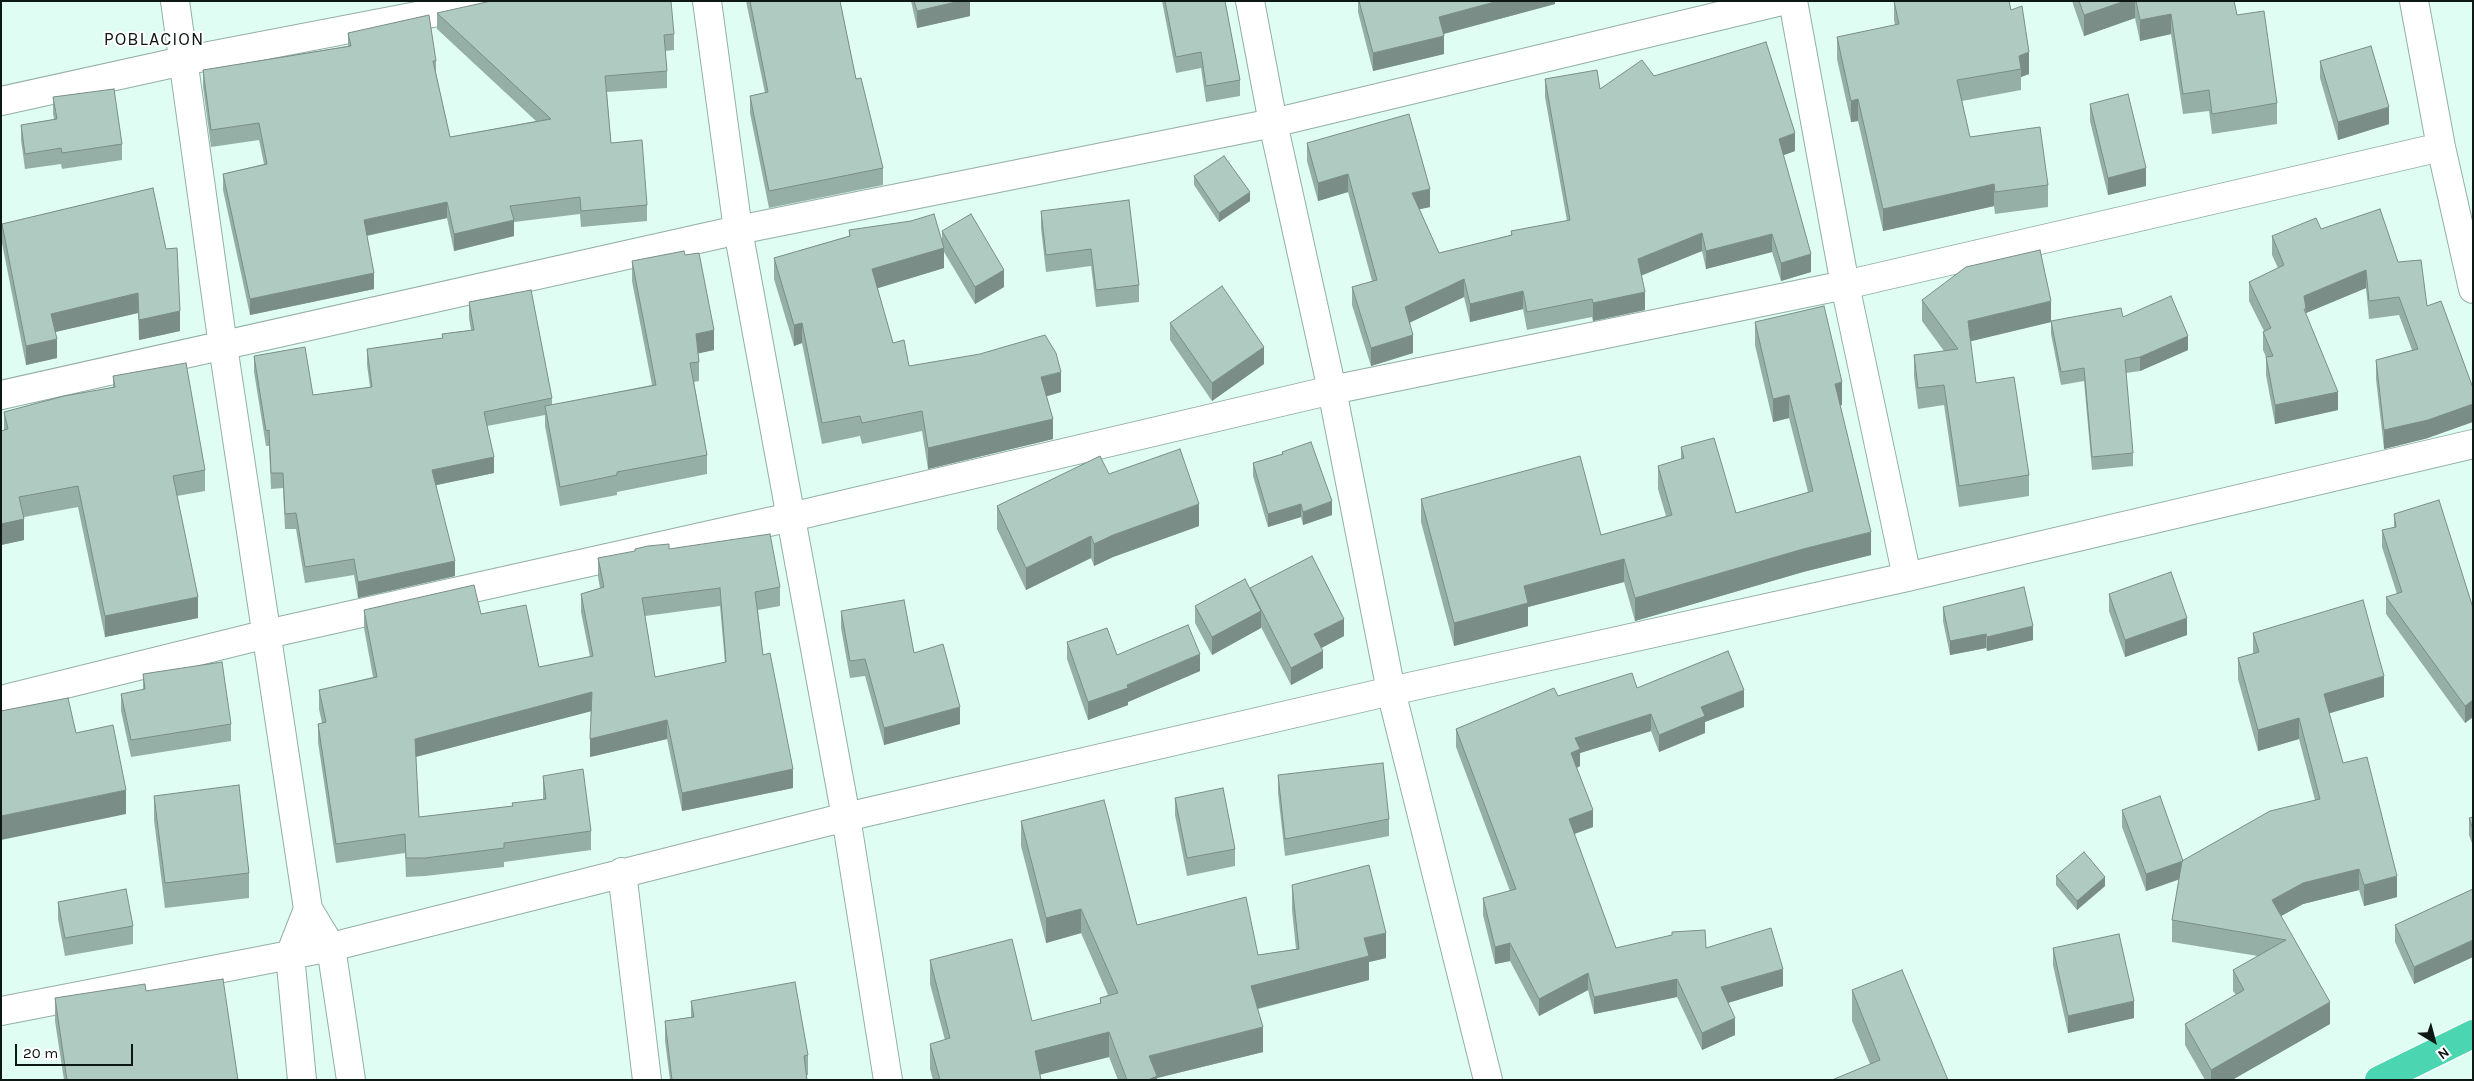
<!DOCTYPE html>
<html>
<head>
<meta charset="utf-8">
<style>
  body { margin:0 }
  #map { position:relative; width:2474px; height:1081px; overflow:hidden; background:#dffdf2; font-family:Karla,sans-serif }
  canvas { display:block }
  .frame { position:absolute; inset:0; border:2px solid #0d1714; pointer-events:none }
  .north { position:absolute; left:2409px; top:1016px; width:50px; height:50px; -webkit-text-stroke:4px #fff; paint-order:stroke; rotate:143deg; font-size:14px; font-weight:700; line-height:20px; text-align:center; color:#0d1714 }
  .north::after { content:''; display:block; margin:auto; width:18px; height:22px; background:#0d1714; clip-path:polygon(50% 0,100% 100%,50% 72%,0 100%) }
  .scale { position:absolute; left:15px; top:1044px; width:118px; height:22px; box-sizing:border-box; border:2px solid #0d1714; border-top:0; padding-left:6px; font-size:15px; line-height:18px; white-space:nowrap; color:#0d1714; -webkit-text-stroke:4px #fff; paint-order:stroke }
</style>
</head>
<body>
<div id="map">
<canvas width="2474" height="1081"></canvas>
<div class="frame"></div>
<div class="north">N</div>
<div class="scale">20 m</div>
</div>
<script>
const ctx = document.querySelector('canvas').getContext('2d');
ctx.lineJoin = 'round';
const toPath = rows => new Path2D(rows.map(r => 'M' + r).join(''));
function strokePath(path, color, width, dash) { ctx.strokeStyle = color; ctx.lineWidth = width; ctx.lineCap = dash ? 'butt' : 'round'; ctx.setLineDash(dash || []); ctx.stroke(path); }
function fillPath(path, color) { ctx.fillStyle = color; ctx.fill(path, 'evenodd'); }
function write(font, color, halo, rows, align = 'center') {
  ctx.font = font + ' Karla,sans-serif'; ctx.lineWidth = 4; ctx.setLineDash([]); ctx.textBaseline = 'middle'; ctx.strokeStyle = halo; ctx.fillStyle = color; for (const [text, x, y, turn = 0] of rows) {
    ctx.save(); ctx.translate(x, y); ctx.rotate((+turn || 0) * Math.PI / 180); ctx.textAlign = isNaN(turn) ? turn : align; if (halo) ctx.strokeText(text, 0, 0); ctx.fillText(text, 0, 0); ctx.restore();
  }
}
const minor = toPath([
  [175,1,223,346,308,909,331,947,351,1080],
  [707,1,738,230,846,817,888,1080],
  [1250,1,1273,123,1332,390,1391,691,1488,1080],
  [1793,1,1845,285,1907,577],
  [2414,1,2441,147,2473,289],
  [1,101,183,61,495,1],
  [1,395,738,230,1273,123,1782,1],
  [1,700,267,634,791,517,1332,390,1845,285,2441,147],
  [622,872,647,1080],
  [1,1011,331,947,846,817,1391,691,1907,577,2473,444],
  [302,1080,290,955,308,909]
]);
const highway = toPath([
  [2379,1080,2473,1034]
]);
const wall = toPath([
  [746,1,840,1,856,79,883,168,883,185,769,208,750,113,750,96,765,93],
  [911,1,970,1,970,16,917,28],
  [1162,1,1225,1,1240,80,1240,96,1206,102,1201,68,1176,73],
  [1358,1,1555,1,1555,4,1444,34,1444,54,1373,71,1358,12],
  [1894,1,2009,1,2011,10,2029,74,2021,77,2021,90,1962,101,1970,137,2048,185,2048,207,1995,214,1994,206,1883,231,1858,121,1851,122,1837,59,1837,37,1895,25,1894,20],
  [2072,1,2234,1,2237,15,2277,103,2277,124,2212,134,2209,111,2183,114,2171,34,2140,41,2135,18,2084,36],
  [437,13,674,34,674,50,665,51,667,71,667,88,607,92,611,143,647,205,647,221,581,227,580,214,514,222,514,236,454,251,447,218,367,236,374,289,250,315,223,190,223,174,264,164,259,140,211,147,203,87,203,70,348,46,348,33,436,61,436,74,450,137,536,121,437,29],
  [2320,61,2389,124,2338,140,2320,78],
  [1654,76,1795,151,1783,155,1811,272,1781,281,1772,252,1706,269,1702,251,1641,275,1645,310,1593,321,1592,317,1527,330,1523,309,1470,322,1464,297,1410,322,1413,353,1371,366,1352,305,1352,287,1372,281,1348,192,1318,201,1307,161,1307,143,1430,207,1419,209,1439,253,1511,235,1511,231,1567,221,1545,97,1545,79,1600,89],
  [53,97,122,144,122,160,62,169,61,164,25,169,21,140,21,125,54,119,53,113],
  [2090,104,2146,186,2108,195,2090,121],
  [1194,176,1250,201,1219,222,1194,185],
  [153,188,180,331,139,340,138,313,55,332,57,358,26,365,2,243,2,224],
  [1041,211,1139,285,1139,302,1096,307,1091,266,1046,272,1041,228],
  [2321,229,2398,262,2421,260,2428,438,2384,449,2376,379,2376,360,2412,350,2399,315,2369,319,2366,288,2306,313,2306,316,2338,410,2275,424,2266,375,2266,357,2263,350,2263,332,2264,331,2249,301,2249,282,2278,268,2272,255,2272,236],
  [849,230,942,241,942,231,1004,287,975,304,944,252,944,268,877,288,893,343,909,366,1061,392,1046,396,1053,439,928,469,922,431,862,444,860,436,822,444,802,343,794,346,774,279,774,258,849,236],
  [685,255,714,350,698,353,699,362,699,381,694,382,707,455,707,474,617,492,617,495,560,506,545,426,545,415,487,426,494,473,436,485,455,576,358,598,354,575,305,583,296,529,285,529,283,488,271,489,269,446,266,446,254,372,254,356,313,395,370,387,367,365,367,349,442,338,442,334,471,330,469,318,469,302,552,398,552,405,652,385,632,281,632,261],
  [1922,300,2051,321,2123,317,2188,350,2140,371,2126,373,2133,453,2133,466,2092,470,2084,381,2061,385,2051,334,2051,322,1970,341,1976,383,2029,475,2029,496,1959,507,1944,405,1918,409,1914,376,1914,355,1944,351,1922,321],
  [1755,322,1842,405,1840,405,1871,555,1803,572,1635,621,1624,582,1528,607,1528,626,1454,646,1421,522,1421,499,1601,535,1666,516,1658,489,1658,466,1681,459,1681,447,1736,513,1808,492,1789,418,1773,422,1755,345],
  [1170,323,1264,364,1212,401,1170,340],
  [113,376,205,470,205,491,177,496,198,618,105,637,78,507,24,517,24,540,1,545,1,431,4,430,4,412,113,387],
  [1282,452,1332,515,1303,525,1301,517,1268,527,1253,476,1253,463,1282,454],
  [1109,474,1199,526,1113,557,1094,566,1091,558,1026,590,997,529,997,506],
  [2394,514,2473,608,2473,717,2465,723,2386,614,2386,597,2397,594,2382,547,2382,530,2394,527],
  [669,549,780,587,780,606,758,610,763,655,793,788,682,811,667,739,590,757,591,711,416,757,419,817,512,806,543,799,543,776,591,831,591,850,504,862,504,867,425,876,406,877,405,853,336,863,318,742,318,724,322,723,319,709,319,690,373,677,364,628,364,610,481,614,539,667,590,657,581,612,581,594,600,588,598,577,598,558],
  [720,606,725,663,655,677,645,616],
  [1250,589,1344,636,1321,648,1323,668,1291,685,1261,627,1261,628,1212,655,1195,623,1195,606],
  [2109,594,2187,635,2125,657,2109,611],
  [1943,607,2033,640,1987,651,1986,648,1950,655,1943,621],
  [841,611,960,724,884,745,865,676,850,678,841,628],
  [2253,633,2384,697,2329,713,2343,763,2397,897,2364,906,2359,890,2303,904,2281,916,2330,1024,2232,1080,2205,1080,2185,1045,2185,1024,2236,995,2233,991,2233,970,2258,956,2172,942,2172,920,2179,879,2146,891,2122,827,2122,810,2183,861,2315,800,2299,739,2258,751,2238,679,2238,658,2253,654],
  [1067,642,1117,655,1200,671,1128,702,1128,705,1088,720,1067,659],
  [143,674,231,724,231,741,131,757,121,711,121,694,143,690],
  [1637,688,1744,707,1705,722,1705,733,1659,752,1651,731,1580,753,1580,766,1577,768,1593,827,1574,834,1616,948,1706,948,1783,986,1728,1003,1735,1035,1702,1050,1677,997,1594,1014,1588,990,1539,1016,1510,961,1495,964,1483,915,1483,898,1510,891,1456,747,1456,729,1558,696],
  [1278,775,1389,819,1389,836,1285,856,1278,793],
  [154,796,249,873,249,898,165,908,154,820],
  [1175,798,1235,849,1235,866,1187,876,1175,815],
  [2473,817,2473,846,2469,835,2469,818],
  [1021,821,1137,925,1258,955,1296,949,1292,910,1292,885,1386,958,1369,962,1369,980,1258,1009,1263,1052,1157,1078,1157,1080,1118,1080,1109,1057,1040,1074,1041,1080,933,1080,930,1069,930,1044,945,1040,930,984,930,960,1032,1021,1100,1004,1100,998,1108,995,1081,933,1046,943,1021,846],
  [2056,876,2105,886,2077,910,2056,885],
  [2473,889,2473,957,2414,984,2395,942,2395,925],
  [58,902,133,926,133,944,65,956,58,919],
  [2053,948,2134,1018,2068,1033,2053,965],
  [1852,990,1948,1080,1870,1064,1852,1021],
  [146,991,238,1080,64,1080,55,1021,55,998],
  [691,1001,808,1055,808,1075,806,1075,807,1080,670,1080,665,1041,665,1021,691,1017]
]);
const shadedWall = toPath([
  [960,1,970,1,970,16,917,28,917,11],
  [1498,1,1555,1,1555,4,1439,35,1439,17],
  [2125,1,2135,1,2135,18,2084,36,2084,15],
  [2171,14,2171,34,2140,41,2140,20],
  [1444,36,1444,54,1373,71,1373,53],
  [2029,52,2029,74,2021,77,2021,69,2019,56],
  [1858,99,1858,121,1851,122,1851,101],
  [2389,107,2389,124,2338,140,2338,122],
  [1795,133,1795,151,1779,157,1779,139],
  [2146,168,2146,186,2108,195,2108,178],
  [1348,174,1348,192,1318,201,1318,183],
  [1994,184,1994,206,1883,231,1883,209],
  [1430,189,1430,207,1412,211,1412,193],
  [1250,192,1250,201,1219,222,1219,213],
  [447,202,447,218,364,236,364,220],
  [514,220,514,236,454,251,454,234],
  [1702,233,1702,251,1638,277,1638,259],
  [1772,234,1772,252,1706,269,1706,251],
  [944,248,944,268,872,290,872,269],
  [1811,254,1811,272,1781,281,1781,263],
  [1004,270,1004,287,975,304,975,287],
  [2366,270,2366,288,2306,313,2306,309,2304,296],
  [374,273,374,289,250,315,250,299],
  [1464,279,1464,297,1405,325,1405,307],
  [1523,291,1523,309,1470,322,1470,304],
  [1645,292,1645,310,1593,321,1593,303],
  [138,293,138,313,51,333,51,314],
  [2051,301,2051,322,1968,342,1968,321],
  [180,311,180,331,139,340,139,320],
  [802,323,802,343,794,346,794,325],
  [714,330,714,350,696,354,696,334],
  [1413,335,1413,353,1371,366,1371,348],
  [2188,336,2188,350,2140,371,2140,357],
  [57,339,57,358,26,365,26,346],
  [1264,347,1264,364,1212,401,1212,383],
  [1061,372,1061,392,1041,398,1041,377],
  [1842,382,1842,405,1835,407,1835,384],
  [2338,392,2338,410,2275,424,2275,405],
  [1789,395,1789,418,1773,422,1773,399],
  [2473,404,2473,422,2428,438,2384,449,2384,430],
  [1053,419,1053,439,928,469,928,448],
  [494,457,494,473,432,486,432,470],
  [1332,501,1332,515,1303,525,1303,512],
  [1199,504,1199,526,1113,557,1094,566,1094,544,1113,535],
  [1301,504,1301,517,1268,527,1268,514],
  [24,519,24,540,1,545,1,524],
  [1871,532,1871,555,1803,572,1635,621,1635,598,1803,549],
  [1091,536,1091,558,1026,590,1026,568],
  [1624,559,1624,582,1528,607,1528,626,1454,646,1454,623,1524,586],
  [455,561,455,576,358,598,358,582],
  [198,597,198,618,105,637,105,616],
  [1261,611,1261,628,1212,655,1212,637],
  [2187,618,2187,635,2125,657,2125,640],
  [1344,619,1344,636,1314,652,1314,634],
  [2033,626,2033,640,1987,651,1987,637],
  [1986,634,1986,648,1950,655,1950,641],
  [1323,651,1323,668,1291,685,1291,668],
  [1200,654,1200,671,1128,702,1128,705,1088,720,1088,702],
  [2384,676,2384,697,2324,715,2324,694],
  [1744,690,1744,707,1705,722,1705,733,1659,752,1659,735,1701,707],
  [592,692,592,711,415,757,415,739],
  [2473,700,2473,717,2465,723,2465,706],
  [960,707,960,724,884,745,884,728],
  [1651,714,1651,731,1580,753,1580,766,1571,770,1571,753,1575,738],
  [2299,718,2299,739,2258,751,2258,730],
  [667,720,667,739,590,757,590,739],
  [793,769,793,788,682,811,682,793],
  [126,790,126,814,1,840,1,816],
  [1593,810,1593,827,1569,836,1569,819],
  [2183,861,2183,878,2146,891,2146,874],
  [2359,869,2359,890,2303,904,2272,921,2272,900,2303,883],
  [2397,876,2397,897,2364,906,2364,885],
  [2105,877,2105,886,2077,910,2077,901],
  [1081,909,1081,933,1046,943,1046,918],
  [1386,933,1386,958,1369,962,1369,980,1251,1010,1251,986,1364,938],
  [2473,940,2473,957,2414,984,2414,967],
  [1510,943,1510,961,1495,964,1495,947],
  [1783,969,1783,986,1721,1005,1721,987],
  [1588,973,1588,990,1539,1016,1539,999],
  [1677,979,1677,997,1594,1014,1594,997],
  [2134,1001,2134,1018,2068,1033,2068,1016],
  [2330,1002,2330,1024,2232,1080,2211,1080,2211,1070],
  [1735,1018,1735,1035,1702,1050,1702,1033],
  [1263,1027,1263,1052,1157,1078,1157,1080,1148,1080,1149,1056],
  [1109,1032,1109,1057,1035,1076,1035,1051]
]);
const building = toPath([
  [491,1,671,1,674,34,664,35,667,71,605,76,611,143,642,140,647,205,581,211,580,197,510,206,514,220,454,234,447,202,364,220,374,273,250,299,223,174,267,164,259,123,211,130,203,70,351,46,348,33,429,15,436,61,433,61,450,137,551,119,437,13,491,1],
  [750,1,840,1,856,79,861,78,883,168,769,191,750,96,768,92,750,1],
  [914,1,960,1,917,11,914,1],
  [1165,1,1225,1,1240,80,1206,86,1201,52,1176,57,1165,1],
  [1359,1,1498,1,1439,17,1444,36,1373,53,1359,1],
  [1894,1,2009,1,2011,10,2022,6,2029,52,2019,56,2021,69,1957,80,1970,137,2040,127,2048,185,1995,192,1994,184,1883,209,1858,99,1851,101,1837,37,1899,24,1894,1],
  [2079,1,2125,1,2084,15,2079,1],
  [2136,1,2234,1,2237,15,2264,11,2277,103,2212,114,2209,90,2183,94,2171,14,2140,20,2136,1],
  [1766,42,1795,133,1779,139,1811,254,1781,263,1772,234,1706,251,1702,233,1638,259,1645,292,1593,303,1592,299,1527,312,1523,291,1470,304,1464,279,1405,307,1413,335,1371,348,1352,287,1377,280,1348,174,1318,183,1307,143,1409,114,1430,189,1412,193,1439,253,1512,235,1511,231,1570,220,1545,79,1597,70,1600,89,1642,60,1654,76,1766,42],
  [2371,46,2389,107,2338,122,2320,61,2371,46],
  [114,89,122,144,62,153,61,148,25,154,21,125,57,119,53,97,114,89],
  [2128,94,2146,168,2108,178,2090,104,2128,94],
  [1224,156,1250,192,1219,213,1194,176,1224,156],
  [153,188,166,249,177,248,180,311,139,320,138,293,51,314,57,339,26,346,2,224,153,188],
  [1129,200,1139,285,1096,290,1091,249,1046,255,1041,211,1129,200],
  [2380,209,2398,262,2421,260,2427,306,2441,301,2473,388,2473,404,2428,420,2384,430,2376,360,2418,349,2399,297,2369,301,2366,270,2304,296,2306,309,2304,309,2338,392,2275,405,2266,357,2273,356,2263,332,2271,328,2249,282,2284,265,2272,236,2316,218,2321,229,2380,209],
  [934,214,944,248,872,269,893,343,904,340,909,366,980,354,1045,335,1056,353,1061,372,1041,377,1053,419,928,448,922,411,862,423,860,416,822,423,802,323,794,325,774,258,850,236,849,230,911,221,934,214],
  [971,214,1004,270,975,287,942,231,971,214],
  [2040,250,2051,301,1968,321,1976,383,2014,377,2029,475,1959,486,1944,385,1918,388,1914,355,1958,349,1922,300,1966,267,2040,250],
  [684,251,685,255,699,253,714,330,696,334,699,362,690,363,707,455,617,472,617,475,560,487,545,406,656,385,632,261,684,251],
  [1222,286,1264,347,1212,383,1170,323,1222,286],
  [531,290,552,398,484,412,494,457,432,470,455,561,358,582,354,559,305,567,296,513,285,514,283,473,271,473,269,430,266,431,254,356,305,347,313,395,372,387,367,349,443,338,442,334,474,330,469,302,531,290],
  [2171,296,2188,336,2140,357,2125,360,2133,453,2092,457,2084,368,2061,372,2051,321,2121,308,2123,317,2171,296],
  [1824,306,1842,382,1835,384,1871,532,1803,549,1635,598,1624,559,1524,586,1528,603,1454,623,1421,499,1580,456,1601,535,1672,515,1658,466,1684,458,1681,447,1714,438,1736,513,1813,491,1789,395,1773,399,1755,322,1824,306],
  [186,363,205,470,173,476,198,597,105,616,78,486,19,497,24,519,1,524,1,431,8,429,4,412,64,396,115,387,113,376,186,363],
  [1311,442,1332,501,1303,512,1301,504,1268,514,1253,463,1283,454,1282,452,1311,442],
  [1180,449,1199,504,1113,535,1094,544,1091,536,1026,568,997,506,1100,456,1109,474,1180,449],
  [2439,500,2473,608,2473,700,2465,706,2386,597,2402,592,2382,530,2396,527,2394,514,2439,500],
  [770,534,780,587,755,592,763,655,770,653,793,769,682,793,667,720,590,739,592,692,415,739,419,817,513,806,512,803,546,799,543,776,583,769,591,831,504,843,504,848,425,858,406,858,405,834,336,844,318,724,326,722,319,690,377,677,364,610,474,585,481,614,526,605,539,667,593,656,581,594,604,587,598,558,635,551,635,549,648,546,669,544,669,549,770,534],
  [720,588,726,662,655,677,642,598,720,588],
  [1312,556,1344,619,1314,634,1323,651,1291,668,1250,588,1312,556],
  [2171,572,2187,618,2125,640,2109,594,2171,572],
  [1245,579,1261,611,1212,637,1195,606,1245,579],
  [2024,587,2033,626,1987,637,1986,634,1950,641,1943,607,2024,587],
  [904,600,914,653,943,644,960,707,884,728,865,659,850,661,841,611,904,600],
  [2363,600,2384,676,2324,694,2343,763,2367,757,2397,876,2364,885,2359,869,2303,883,2272,900,2330,1002,2211,1070,2185,1024,2244,990,2233,970,2286,940,2172,920,2182,861,2270,811,2320,799,2299,718,2258,730,2238,658,2259,652,2253,633,2363,600],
  [1188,625,1200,654,1127,685,1128,688,1088,702,1067,642,1107,628,1117,655,1188,625],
  [1728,651,1744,690,1701,707,1705,716,1659,735,1651,714,1575,738,1580,749,1571,753,1593,810,1569,819,1616,948,1672,935,1672,932,1705,930,1706,948,1771,928,1783,969,1721,987,1735,1018,1702,1033,1677,979,1594,997,1588,973,1539,999,1510,943,1495,947,1483,898,1516,889,1456,729,1554,688,1558,696,1632,673,1637,688,1728,651],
  [222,662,231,724,131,740,121,694,145,689,143,674,222,662],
  [68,698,76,733,113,725,126,790,1,816,1,711,68,698],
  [1383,763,1389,819,1285,839,1278,775,1383,763],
  [239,785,249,873,165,883,154,796,239,785],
  [1223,788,1235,849,1187,858,1175,798,1223,788],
  [2160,796,2183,861,2146,874,2122,810,2160,796],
  [1104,800,1137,925,1246,897,1258,955,1299,949,1292,885,1369,865,1386,933,1364,938,1369,956,1251,986,1263,1027,1149,1056,1157,1076,1148,1080,1127,1080,1109,1032,1035,1051,1041,1080,940,1080,930,1044,950,1038,930,960,1012,939,1032,1021,1101,1003,1100,998,1118,993,1081,909,1046,918,1021,821,1104,800],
  [2473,817,2473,829,2469,818,2473,817],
  [2084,852,2105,877,2077,901,2056,876,2084,852],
  [126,889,133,926,65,938,58,902,126,889],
  [2473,889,2473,940,2414,967,2395,925,2473,889],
  [2119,934,2134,1001,2068,1016,2053,948,2119,934],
  [1902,970,1948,1080,1832,1080,1880,1060,1852,990,1902,970],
  [223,979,238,1080,67,1080,55,998,145,984,146,991,223,979],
  [795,982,808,1055,804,1056,807,1080,672,1080,665,1021,694,1017,691,1001,795,982]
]);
const quarterNames = [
  ["POBLACION",154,40]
];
strokePath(minor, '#93afa5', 30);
strokePath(highway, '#fff', 30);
strokePath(minor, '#fff', 28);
strokePath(highway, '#4bd6b1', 28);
fillPath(wall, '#96afa6');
fillPath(shadedWall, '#7a8e87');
fillPath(building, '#afcbc1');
strokePath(building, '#7a8e87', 1);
ctx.letterSpacing = '1px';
write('18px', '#0d1714', '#fff', quarterNames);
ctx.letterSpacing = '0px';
</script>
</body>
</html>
